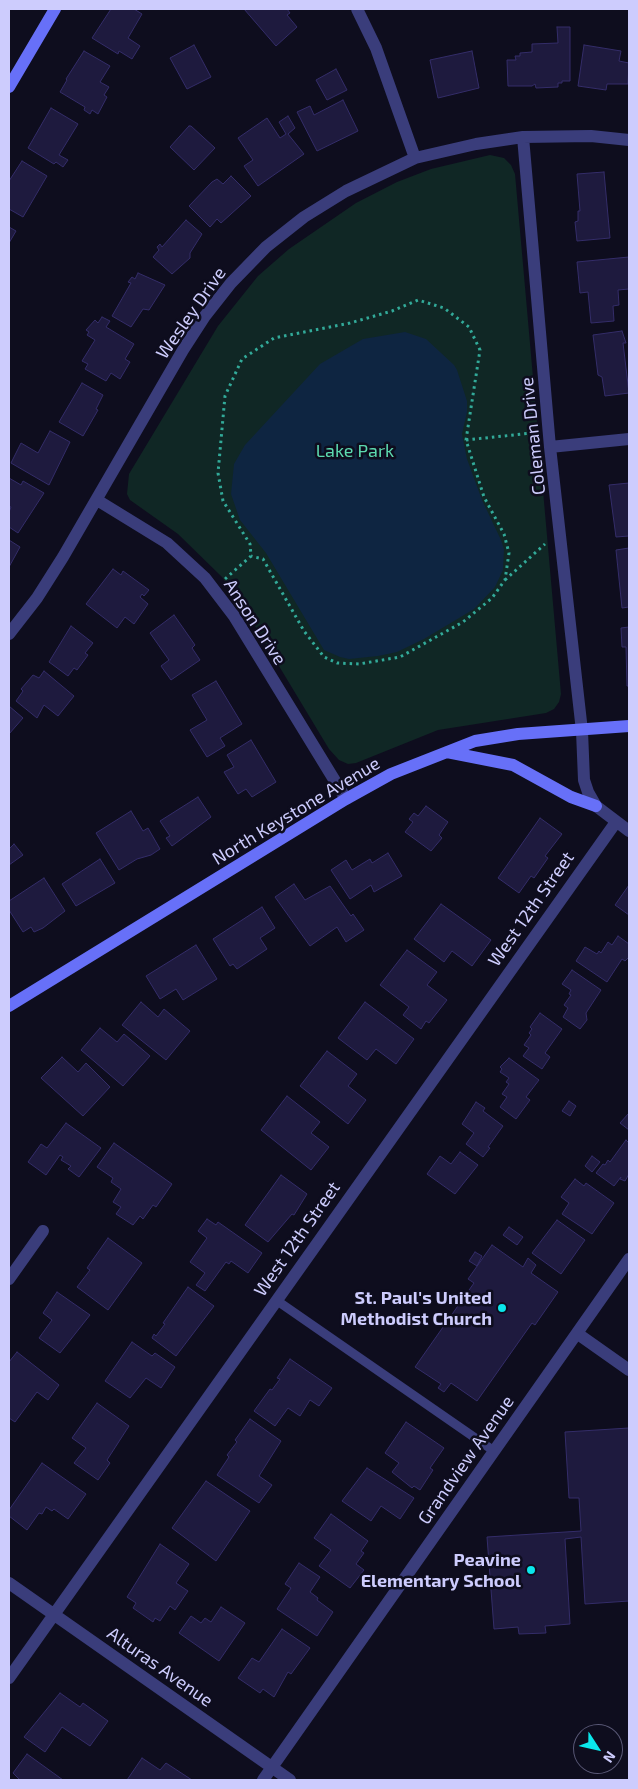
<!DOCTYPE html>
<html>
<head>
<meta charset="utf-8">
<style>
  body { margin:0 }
  #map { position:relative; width:638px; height:1789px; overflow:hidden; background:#0e0d1e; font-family:"Exo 2",sans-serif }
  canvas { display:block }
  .frame { position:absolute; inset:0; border:10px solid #cdccfd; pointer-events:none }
  .north { position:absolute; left:573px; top:1724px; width:50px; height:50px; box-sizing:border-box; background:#0e0d1e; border:1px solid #5a5977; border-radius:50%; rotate:125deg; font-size:14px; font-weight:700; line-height:20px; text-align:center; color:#cdccfd }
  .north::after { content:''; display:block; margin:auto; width:18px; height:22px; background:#0ae7eb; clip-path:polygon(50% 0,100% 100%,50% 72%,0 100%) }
</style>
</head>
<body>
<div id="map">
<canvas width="638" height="1789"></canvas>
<div class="frame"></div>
<div class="north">N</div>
</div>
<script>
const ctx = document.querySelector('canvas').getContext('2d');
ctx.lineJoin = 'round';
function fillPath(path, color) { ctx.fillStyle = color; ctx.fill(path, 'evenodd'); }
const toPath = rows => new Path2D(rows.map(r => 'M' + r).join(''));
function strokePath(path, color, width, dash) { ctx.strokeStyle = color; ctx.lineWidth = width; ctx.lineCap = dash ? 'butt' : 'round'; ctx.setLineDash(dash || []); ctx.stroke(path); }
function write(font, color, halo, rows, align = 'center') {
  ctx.font = font + ' "Exo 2",sans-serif'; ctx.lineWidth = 5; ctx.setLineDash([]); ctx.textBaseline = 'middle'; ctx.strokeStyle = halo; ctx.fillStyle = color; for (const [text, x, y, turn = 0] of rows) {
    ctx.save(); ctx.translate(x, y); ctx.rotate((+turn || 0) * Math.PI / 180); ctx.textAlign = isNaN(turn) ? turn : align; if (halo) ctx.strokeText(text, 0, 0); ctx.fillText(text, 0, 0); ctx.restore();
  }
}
const green = toPath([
  [490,155,504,158,511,165,515,174,561,694,559,702,554,709,546,713,438,730,356,763,348,764,339,760,329,749,247,613,222,577,178,534,130,500,127,494,129,474,218,326,258,276,289,249,356,203,397,182,431,169]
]);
const water = toPath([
  [405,332,426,339,454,365,457,370,467,401,467,412,462,434,467,459,482,500,501,540,504,549,503,570,495,587,474,609,424,639,397,652,378,656,349,659,340,657,324,650,266,553,240,520,231,494,234,464,245,445,320,364,363,339]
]);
const building = toPath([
  [111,9,134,9,142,14,128,38,140,46,132,59,119,51,118,54,92,38,111,9],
  [244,9,287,9,290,13,287,15,297,27,276,46,244,9],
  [557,27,570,27,570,81,562,81,562,83,558,83,558,87,536,88,535,84,532,86,508,86,507,60,516,60,515,56,520,56,520,53,532,52,532,44,558,43,557,27],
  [194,45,211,77,187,89,170,58,194,45],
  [584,45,621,51,619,61,629,63,628,84,607,84,606,90,578,86,584,45],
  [84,51,110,66,100,82,109,87,104,95,107,97,98,114,92,110,90,114,84,110,85,107,60,92,67,80,66,79,84,51],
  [472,51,479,88,438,98,430,60,472,51],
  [336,69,347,90,327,100,316,80,336,69],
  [343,100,358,131,317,151,297,112,310,106,314,115,343,100],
  [51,108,78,124,59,155,68,160,63,167,56,162,54,164,28,148,51,108],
  [288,116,295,128,288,134,304,154,258,186,244,166,253,160,238,138,267,118,280,138,286,134,279,122,288,116],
  [189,126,191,126,215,148,194,170,170,147,189,126],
  [22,161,47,176,23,217,9,209,9,181,22,161],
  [604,172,610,238,577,241,575,222,578,221,578,211,580,211,577,174,604,172],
  [231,176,251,196,221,223,217,219,210,227,189,206,212,182,217,179,223,184,231,176],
  [186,220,202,234,190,253,190,258,172,274,153,257,159,250,157,247,160,244,162,247,186,220],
  [9,227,16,231,9,243,9,227],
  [629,257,629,289,618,290,619,305,613,306,614,321,591,323,588,292,580,293,577,262,629,257],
  [138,273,165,285,149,310,143,309,131,327,112,316,131,283,128,282,132,277,135,279,138,273],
  [102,317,110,321,106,327,134,344,125,359,130,362,120,379,111,373,106,381,85,369,88,364,82,361,95,340,87,335,89,332,86,330,95,320,98,323,102,317],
  [622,331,626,343,623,343,629,393,605,396,602,377,598,375,593,335,622,331],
  [82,383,103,395,96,409,98,410,83,436,59,422,82,383],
  [50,431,70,442,49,485,11,463,21,443,38,453,50,431],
  [9,478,21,485,23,481,44,493,18,533,9,527,9,512,11,507,9,506,9,478],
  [629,483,629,536,616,537,609,485,629,483],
  [9,540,20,547,9,567,9,540],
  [629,548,629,607,622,608,616,550,629,548],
  [113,569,121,575,123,571,149,590,144,596,142,594,140,597,148,604,134,624,125,617,117,628,86,604,113,569],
  [174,615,195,645,192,648,200,660,171,680,161,666,169,660,150,633,174,615],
  [71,626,93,643,85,653,88,655,77,670,74,668,68,676,49,662,71,626],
  [629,627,629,686,627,686,626,647,622,647,621,628,629,627],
  [44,671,74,696,58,716,44,705,37,718,16,701,23,691,21,689,33,675,39,678,44,671],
  [216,681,242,724,220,738,225,746,207,757,190,730,207,720,192,695,216,681],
  [9,706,23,718,9,734,9,706],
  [251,740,276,782,252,797,246,789,238,794,224,772,234,767,227,755,251,740],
  [198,797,211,817,172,846,166,838,170,836,160,821,198,797],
  [426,806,448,822,439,835,442,838,431,851,405,832,413,822,409,819,414,813,418,816,426,806],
  [131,811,143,831,148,828,160,849,151,855,137,859,119,870,96,833,131,811],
  [540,818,562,834,545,856,548,858,534,878,531,876,519,893,498,878,540,818],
  [14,844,23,855,9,865,9,849,14,844],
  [388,853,402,876,374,892,371,885,350,899,331,870,346,860,352,870,370,859,372,863,388,853],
  [100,859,115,883,76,906,62,884,100,859],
  [44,878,65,911,43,928,34,932,31,927,23,932,9,910,9,901,44,878],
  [294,884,305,900,330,886,351,916,353,914,364,930,346,942,337,927,310,946,275,897,294,884],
  [629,885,629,915,615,905,629,885],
  [441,904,491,940,472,966,452,951,444,962,414,939,441,904],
  [262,907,275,928,260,938,267,949,237,969,233,964,230,966,213,939,262,907],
  [618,936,629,944,629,957,625,961,622,959,607,982,576,961,585,947,597,954,599,951,601,953,608,942,612,945,618,936],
  [196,945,217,979,183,1000,176,989,160,999,146,976,196,945],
  [407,950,437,972,427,985,447,1000,429,1023,426,1021,421,1029,403,1015,409,1007,380,985,407,950],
  [572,970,601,990,586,1013,587,1020,580,1029,563,1017,568,1008,564,1005,571,995,569,994,571,990,562,984,572,970],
  [141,1002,158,1017,164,1009,190,1031,166,1060,122,1025,141,1002],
  [365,1002,414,1039,396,1064,376,1049,367,1060,338,1038,365,1002],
  [540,1013,562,1029,545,1053,550,1057,542,1069,523,1056,529,1048,524,1045,531,1035,529,1033,532,1029,530,1027,540,1013],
  [100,1028,117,1042,124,1034,150,1056,123,1086,81,1050,100,1028],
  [327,1051,357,1074,348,1086,366,1100,348,1124,300,1086,327,1051],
  [62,1057,78,1072,86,1063,110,1087,83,1116,41,1078,62,1057],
  [509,1058,539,1080,526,1097,530,1100,516,1119,500,1107,507,1097,502,1094,509,1084,506,1082,509,1078,500,1072,502,1069,500,1067,509,1058],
  [287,1096,320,1122,311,1133,329,1147,311,1170,261,1130,287,1096],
  [569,1101,576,1106,570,1116,562,1111,569,1101],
  [476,1102,485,1108,483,1111,503,1126,488,1147,490,1148,483,1157,466,1144,474,1133,462,1124,476,1102],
  [629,1113,629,1130,620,1123,629,1113],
  [66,1123,101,1148,79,1177,68,1169,71,1166,61,1160,63,1157,60,1155,46,1175,28,1162,41,1144,47,1148,66,1123],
  [626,1140,629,1143,629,1174,625,1181,620,1179,621,1177,614,1186,596,1173,603,1164,605,1165,608,1160,610,1162,626,1140],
  [114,1143,172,1184,156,1207,153,1205,143,1219,140,1216,133,1225,116,1214,121,1207,113,1202,121,1189,111,1182,113,1178,97,1167,114,1143],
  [460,1152,478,1165,455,1194,427,1174,440,1156,451,1164,460,1152],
  [592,1156,600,1162,592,1172,585,1166,592,1156],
  [281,1175,307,1194,294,1215,292,1214,268,1242,245,1225,281,1175],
  [575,1179,584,1186,586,1183,614,1203,592,1234,562,1214,569,1203,561,1197,575,1179],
  [207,1219,216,1225,218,1222,262,1253,248,1273,231,1261,229,1264,226,1262,205,1291,196,1285,205,1273,190,1262,207,1238,198,1231,207,1219],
  [557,1220,585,1240,561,1274,532,1253,557,1220],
  [509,1227,523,1237,517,1245,503,1235,509,1227],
  [108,1238,142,1263,108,1310,77,1287,90,1270,87,1268,108,1238],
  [492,1245,523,1267,528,1258,536,1265,531,1273,558,1292,535,1325,532,1323,477,1401,451,1383,444,1392,438,1388,441,1384,415,1367,474,1283,468,1279,492,1245],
  [475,1252,482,1256,477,1266,469,1261,475,1252],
  [188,1287,214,1306,176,1356,152,1338,154,1334,156,1336,165,1324,163,1323,188,1287],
  [57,1292,90,1315,60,1353,39,1338,52,1320,43,1313,57,1292],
  [132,1342,152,1356,155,1353,175,1367,161,1388,146,1378,130,1398,105,1381,132,1342],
  [17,1352,59,1385,48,1400,37,1392,15,1422,9,1418,9,1362,17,1352],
  [290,1359,332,1388,319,1406,310,1400,300,1416,288,1408,275,1426,254,1411,270,1389,272,1390,280,1379,277,1378,290,1359],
  [97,1403,129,1426,107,1460,110,1463,98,1480,74,1463,86,1448,72,1438,97,1403],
  [250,1419,281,1441,259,1476,272,1485,259,1503,217,1475,229,1457,227,1455,237,1442,235,1440,250,1419],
  [406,1422,444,1448,430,1468,433,1470,420,1490,414,1486,412,1488,392,1472,399,1463,385,1453,406,1422],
  [629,1428,629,1601,585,1604,581,1537,565,1539,570,1624,545,1626,546,1633,519,1634,518,1627,494,1629,487,1537,581,1531,579,1498,569,1498,565,1432,629,1428],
  [42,1463,86,1494,68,1519,54,1509,52,1511,46,1507,42,1514,39,1513,27,1530,9,1516,9,1510,42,1463],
  [367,1468,414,1498,400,1519,381,1506,371,1521,342,1501,367,1468],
  [206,1481,250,1511,216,1561,172,1528,206,1481],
  [331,1514,368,1541,361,1551,364,1553,356,1564,364,1570,350,1588,319,1566,331,1550,314,1538,331,1514],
  [160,1544,189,1564,176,1583,188,1591,175,1610,170,1606,160,1621,155,1618,153,1622,133,1608,136,1603,127,1597,160,1544],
  [299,1563,320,1577,310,1592,318,1598,317,1600,333,1612,317,1636,277,1609,291,1588,285,1584,299,1563],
  [221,1607,245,1623,219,1661,179,1633,191,1616,201,1623,205,1618,211,1622,221,1607],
  [282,1629,310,1648,291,1674,288,1672,274,1697,263,1689,260,1693,238,1678,252,1658,259,1662,282,1629],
  [60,1693,80,1707,83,1703,108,1721,90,1746,62,1727,45,1752,24,1737,60,1693],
  [27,1754,63,1780,20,1780,13,1773,27,1754],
  [142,1758,160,1770,166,1763,192,1780,127,1780,142,1758]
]);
const path = toPath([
  [466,440,532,433],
  [225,579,251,556,250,544,223,501,218,473,225,396,242,359,274,338,350,323,392,311,418,300,444,308,469,327,480,350,466,440,484,497,504,534,509,553,505,580,492,598,463,622,400,657,359,664,337,663,324,657,304,631,263,559,251,556],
  [505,580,545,544]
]);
const lane = toPath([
  [276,1300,494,1451]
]);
const street = toPath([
  [357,9,376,48,415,158],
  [523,137,550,447,582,731,584,780,588,792,596,806,629,831],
  [550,447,629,439],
  [97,500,167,543,205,578,234,616,346,799],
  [9,634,37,598,63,557,183,350,205,316,231,283,266,247,304,217,346,191,415,158,476,144,523,137,591,136,629,140],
  [9,1279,43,1231],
  [578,1334,629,1370],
  [9,1583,290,1780],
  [9,1678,616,822],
  [263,1780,629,1259]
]);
const secondary = toPath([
  [9,87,55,9],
  [447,752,513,765,571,797,596,806],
  [9,1006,346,799,391,774,475,741,518,734,629,726]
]);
const markers = [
  [502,1308,5,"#0ae7eb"],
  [531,1570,5,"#0ae7eb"]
];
const streetNames = [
  ["Wesley Drive",191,313,-55],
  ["Coleman Drive",533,436,-96],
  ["Anson Drive",255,622,57],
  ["North Keystone Avenue",296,811,-31],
  ["West 12th Street",531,909,-55],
  ["West 12th Street",297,1239,-55],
  ["Grandview Avenue",466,1460,-55],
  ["Alturas Avenue",160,1667,35]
];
const parkNames = [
  ["Lake Park",355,451]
];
const poiNames = [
  ["St. Paul's United",492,1298],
  ["Methodist Church",492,1319],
  ["Peavine",521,1560],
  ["Elementary School",521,1581]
];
fillPath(green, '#102725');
fillPath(water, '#0e2541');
fillPath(building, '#1e1a3e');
strokePath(building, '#342d69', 1);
strokePath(path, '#32aa99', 3, [2.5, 4]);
strokePath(lane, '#3a3d7b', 9);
strokePath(street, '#3a3d7b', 12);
strokePath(secondary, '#6770f8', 12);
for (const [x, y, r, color] of markers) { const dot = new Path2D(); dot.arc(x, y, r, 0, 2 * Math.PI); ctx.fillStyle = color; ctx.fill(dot); strokePath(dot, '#0e0d1e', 2); }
write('18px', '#cdccfd', '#0e0d1e', streetNames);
write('18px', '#5cd9af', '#0e0d1e', parkNames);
write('bold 18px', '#cdccfd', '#0e0d1e', poiNames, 'right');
</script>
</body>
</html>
